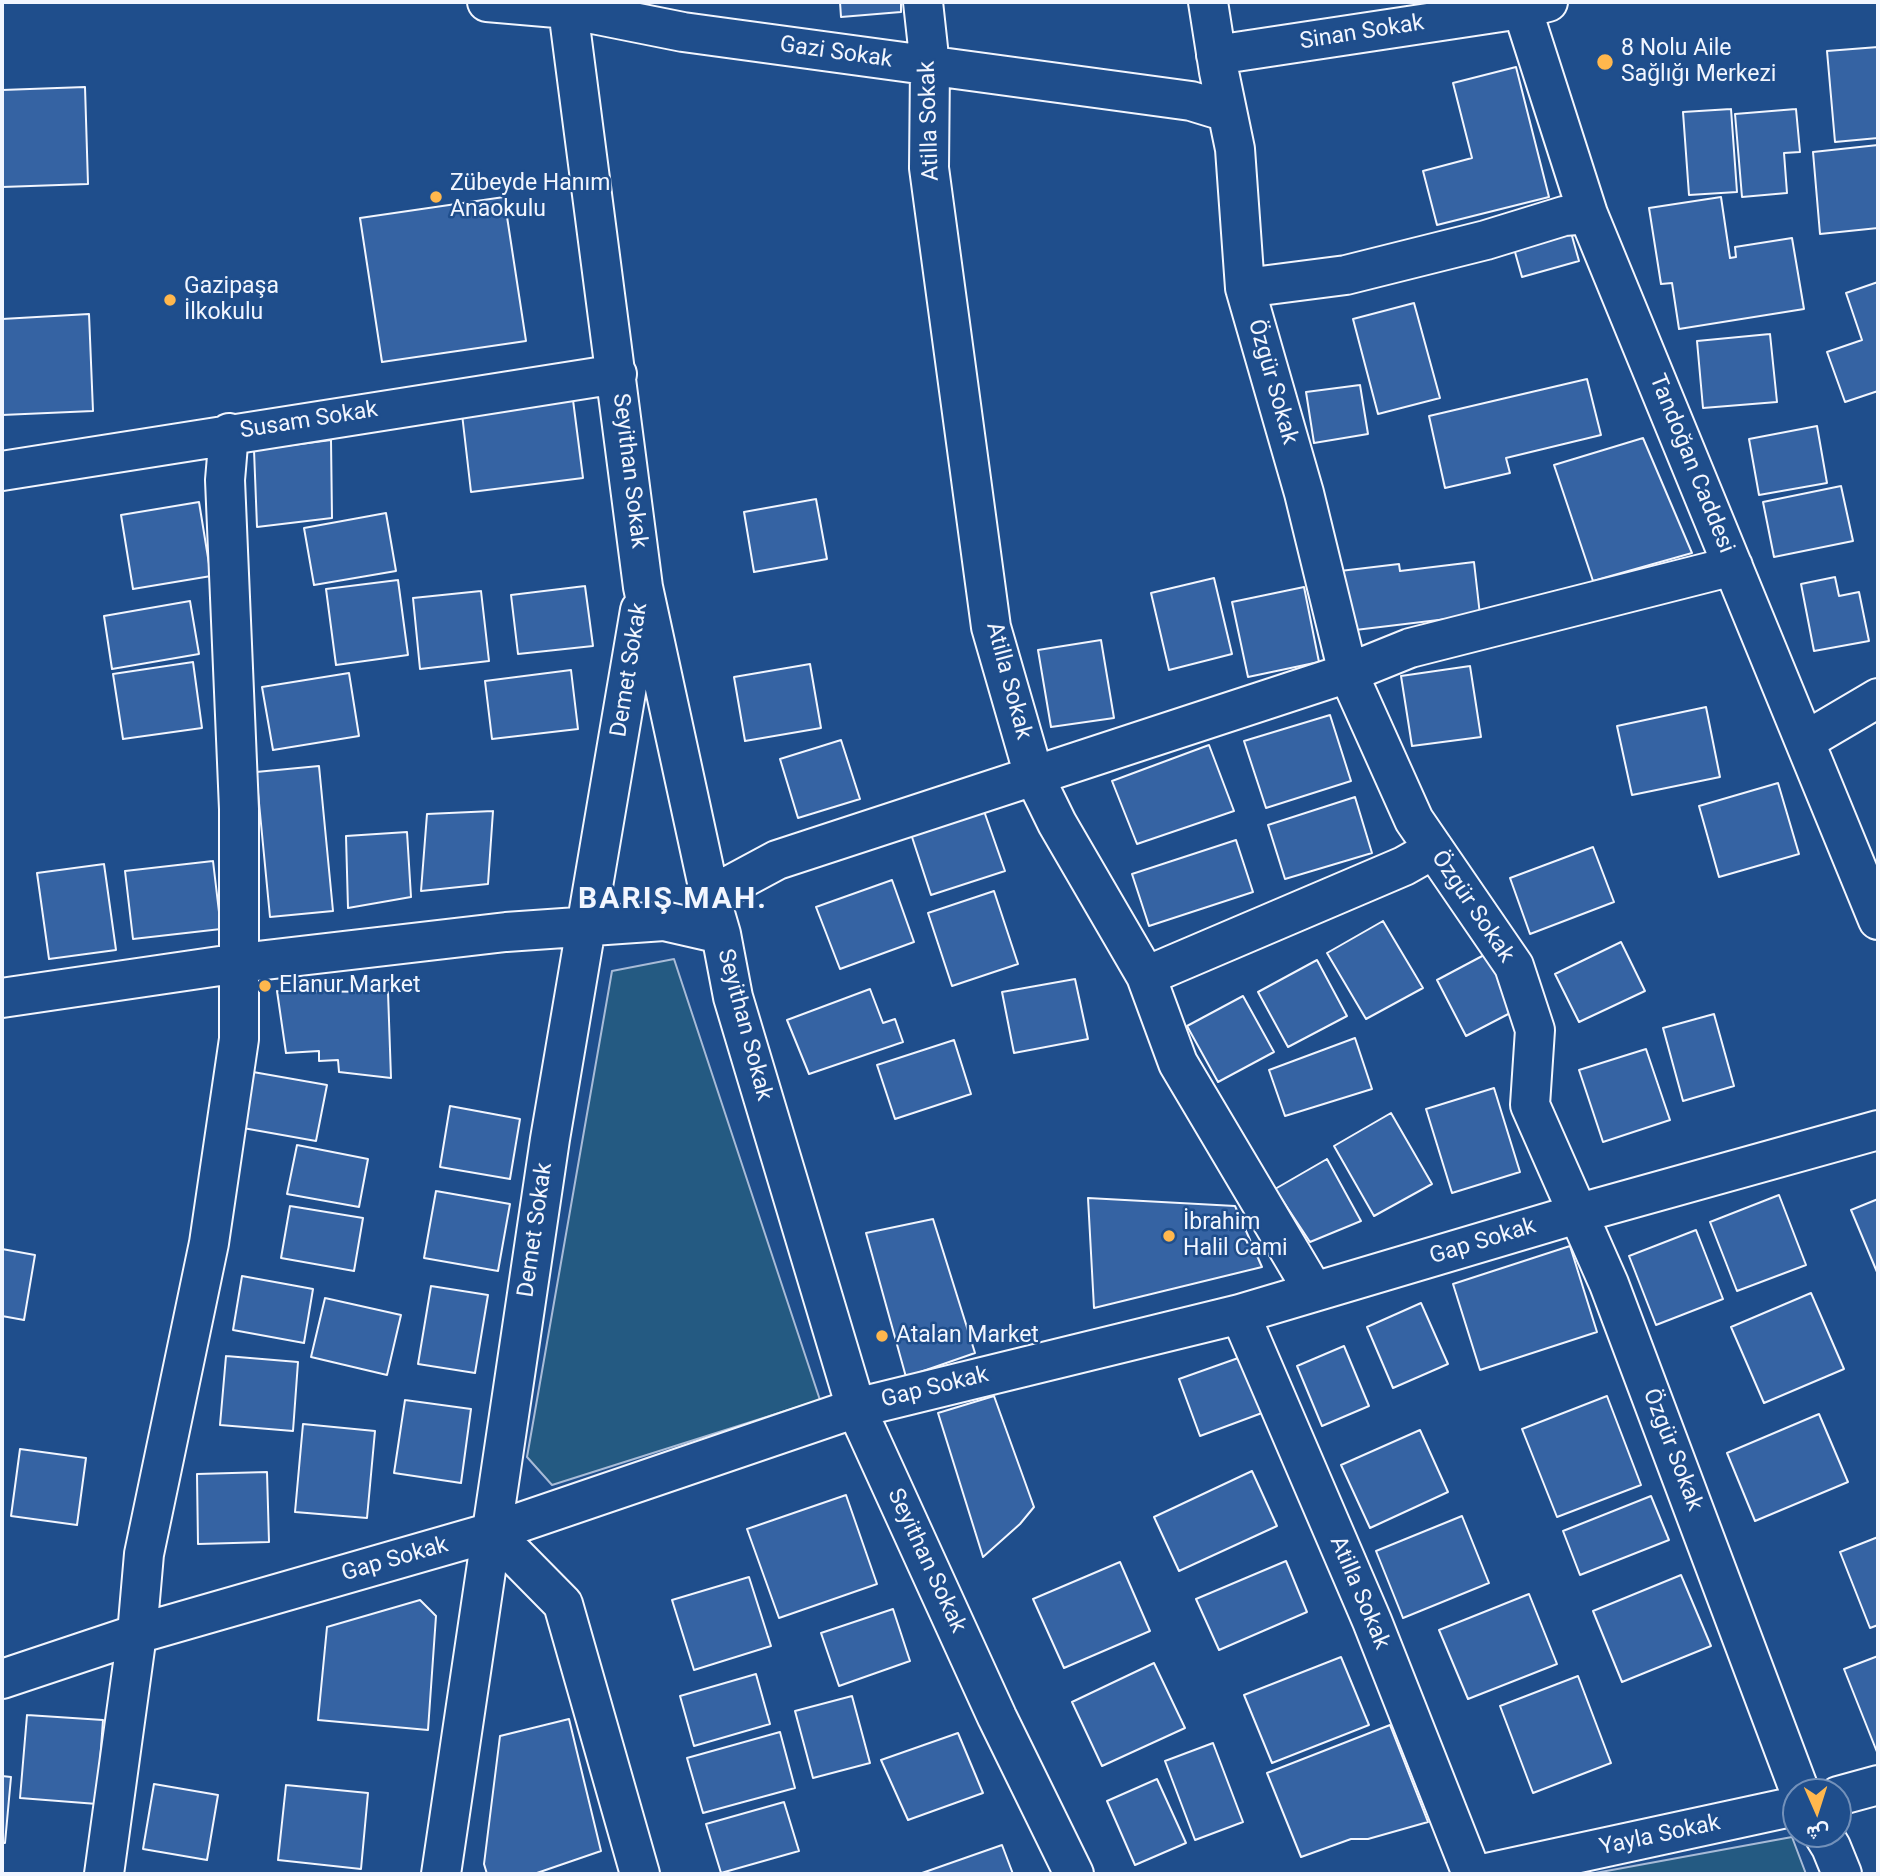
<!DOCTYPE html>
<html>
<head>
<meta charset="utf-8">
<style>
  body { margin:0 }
  #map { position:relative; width:1880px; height:1876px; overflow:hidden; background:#1f4e8c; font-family:Roboto,Vazirmatn,sans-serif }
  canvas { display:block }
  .frame { position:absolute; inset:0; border:4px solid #f2f6ff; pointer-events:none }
  .north { position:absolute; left:1782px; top:1778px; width:70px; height:70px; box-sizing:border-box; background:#1f4e8c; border:2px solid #7391ba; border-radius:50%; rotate:177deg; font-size:19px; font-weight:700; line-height:28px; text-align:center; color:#f2f6ff }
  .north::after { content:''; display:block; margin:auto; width:24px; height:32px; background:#ffb74d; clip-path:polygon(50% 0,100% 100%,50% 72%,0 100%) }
</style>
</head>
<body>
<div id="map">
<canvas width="1880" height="1876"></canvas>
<div class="frame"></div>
<div class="north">ش</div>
</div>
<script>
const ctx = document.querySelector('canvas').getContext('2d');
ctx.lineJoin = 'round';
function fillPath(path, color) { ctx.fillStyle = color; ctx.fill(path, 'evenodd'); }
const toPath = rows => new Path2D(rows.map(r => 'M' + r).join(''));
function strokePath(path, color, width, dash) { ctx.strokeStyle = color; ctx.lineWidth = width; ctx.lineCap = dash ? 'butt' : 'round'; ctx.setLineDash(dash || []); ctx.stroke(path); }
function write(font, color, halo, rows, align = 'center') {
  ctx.font = font + ' Roboto,sans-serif'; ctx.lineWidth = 5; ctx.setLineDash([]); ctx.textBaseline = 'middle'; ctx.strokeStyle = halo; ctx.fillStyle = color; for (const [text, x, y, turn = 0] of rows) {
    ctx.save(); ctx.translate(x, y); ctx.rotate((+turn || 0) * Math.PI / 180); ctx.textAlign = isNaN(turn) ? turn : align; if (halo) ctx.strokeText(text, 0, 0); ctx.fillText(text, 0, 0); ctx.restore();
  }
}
const green = toPath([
  [674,959,820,1400,552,1485,527,1457,612,971,674,959],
  [1792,1837,1806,1874,1590,1874,1792,1837]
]);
const building = toPath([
  [840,2,901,2,901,12,841,17,840,2],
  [1878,47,1878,138,1835,142,1827,51,1878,47],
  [1516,67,1549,197,1437,225,1423,171,1472,158,1453,83,1516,67],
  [85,87,88,184,2,187,2,90,85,87],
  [1731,109,1737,192,1689,195,1683,112,1731,109],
  [1796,109,1800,152,1784,153,1787,193,1742,197,1735,114,1796,109],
  [1878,145,1878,228,1820,234,1813,152,1878,145],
  [504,197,526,341,382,362,360,218,504,197],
  [1721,197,1730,258,1736,257,1735,247,1792,238,1804,309,1679,329,1672,283,1661,284,1649,208,1721,197],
  [1570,229,1579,261,1522,277,1513,245,1570,229],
  [1878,282,1878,391,1845,402,1827,352,1862,340,1846,293,1878,282],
  [1414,303,1440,398,1378,414,1353,319,1414,303],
  [89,314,93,411,2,415,2,319,89,314],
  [1770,334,1777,402,1703,408,1697,341,1770,334],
  [1587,379,1601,435,1506,458,1510,473,1445,488,1429,416,1587,379],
  [1360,385,1368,434,1314,443,1306,392,1360,385],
  [573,400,583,478,471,492,462,414,573,400],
  [1817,426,1827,483,1759,495,1749,439,1817,426],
  [1643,438,1692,553,1593,581,1554,465,1643,438],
  [331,440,332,518,257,527,254,450,331,440],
  [1841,486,1853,541,1774,557,1763,502,1841,486],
  [816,499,827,559,754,572,744,512,816,499],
  [199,502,211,576,133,589,121,515,199,502],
  [386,513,396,571,314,585,304,528,386,513],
  [1474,562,1480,615,1347,631,1340,571,1399,564,1400,571,1474,562],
  [1835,577,1839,596,1859,592,1869,641,1814,651,1801,584,1835,577],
  [1214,578,1232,654,1169,670,1151,593,1214,578],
  [398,580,408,655,336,665,326,589,398,580],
  [585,586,593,646,518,654,511,595,585,586],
  [1304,587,1319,662,1248,677,1232,602,1304,587],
  [481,591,489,661,420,669,413,598,481,591],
  [190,601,199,654,112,669,104,616,190,601],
  [1101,640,1114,718,1051,727,1038,650,1101,640],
  [193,662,202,728,123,739,113,674,193,662],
  [810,664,821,728,745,741,734,677,810,664],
  [1470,666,1481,737,1412,746,1401,676,1470,666],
  [571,670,578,729,492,739,485,681,571,670],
  [349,673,359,736,273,750,262,687,349,673],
  [1706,707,1720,777,1632,795,1617,726,1706,707],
  [1330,715,1351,781,1266,808,1244,741,1330,715],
  [841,740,860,799,798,818,780,759,841,740],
  [1209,745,1234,811,1137,844,1112,781,1209,745],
  [319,766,333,911,270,917,256,772,319,766],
  [1778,783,1799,854,1719,877,1699,806,1778,783],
  [1355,797,1372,853,1285,879,1268,825,1355,797],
  [493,811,488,884,421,891,427,814,493,811],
  [984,811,1005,871,931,895,911,834,984,811],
  [407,832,411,897,348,908,346,836,407,832],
  [1236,840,1253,892,1149,926,1132,874,1236,840],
  [1593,847,1614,902,1530,934,1510,878,1593,847],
  [213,861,221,929,133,939,125,871,213,861],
  [104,864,116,950,49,959,37,873,104,864],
  [892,880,914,942,840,969,816,907,892,880],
  [994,891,1018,964,952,986,928,913,994,891],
  [1383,921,1423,988,1366,1019,1327,953,1383,921],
  [1621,942,1645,991,1579,1022,1555,974,1621,942],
  [1486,954,1516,1010,1466,1036,1437,980,1486,954],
  [1317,960,1347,1016,1288,1047,1258,992,1317,960],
  [1075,979,1088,1039,1014,1053,1002,992,1075,979],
  [870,989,883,1023,895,1019,903,1042,809,1074,787,1020,870,989],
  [277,991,388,992,391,1078,339,1072,338,1060,319,1061,319,1051,286,1053,277,991],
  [1243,996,1274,1052,1218,1082,1187,1026,1243,996],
  [1714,1014,1734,1086,1683,1101,1663,1028,1714,1014],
  [1355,1038,1372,1089,1285,1116,1269,1070,1355,1038],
  [954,1040,971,1094,895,1119,877,1065,954,1040],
  [1646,1049,1670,1120,1603,1142,1579,1070,1646,1049],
  [253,1072,327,1085,316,1141,243,1128,253,1072],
  [1494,1088,1520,1172,1452,1193,1426,1109,1494,1088],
  [450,1106,520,1119,510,1179,440,1167,450,1106],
  [1391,1113,1432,1184,1374,1216,1334,1146,1391,1113],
  [297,1145,368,1159,359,1207,287,1194,297,1145],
  [1327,1159,1361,1221,1310,1242,1275,1189,1327,1159],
  [436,1191,510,1204,498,1271,424,1258,436,1191],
  [1779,1195,1806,1265,1737,1291,1710,1222,1779,1195],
  [1088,1198,1235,1206,1262,1267,1094,1308,1088,1198],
  [1878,1199,1878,1271,1877,1272,1851,1210,1878,1199],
  [290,1206,363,1218,354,1271,281,1258,290,1206],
  [933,1219,975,1353,906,1377,866,1233,933,1219],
  [1696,1230,1723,1299,1656,1325,1629,1256,1696,1230],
  [1570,1246,1597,1332,1480,1370,1453,1284,1570,1246],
  [2,1249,35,1255,24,1320,2,1316,2,1249],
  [242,1276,313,1289,304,1343,233,1330,242,1276],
  [431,1286,488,1295,475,1373,418,1364,431,1286],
  [1811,1293,1844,1369,1764,1403,1731,1327,1811,1293],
  [325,1298,401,1315,387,1375,311,1357,325,1298],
  [1421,1303,1448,1364,1393,1388,1367,1327,1421,1303],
  [1344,1346,1369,1406,1322,1426,1297,1366,1344,1346],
  [226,1356,298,1362,293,1431,220,1425,226,1356],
  [1241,1357,1262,1413,1200,1436,1179,1379,1241,1357],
  [994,1396,1034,1507,1020,1524,983,1557,938,1413,994,1396],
  [1607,1396,1641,1485,1557,1517,1522,1429,1607,1396],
  [405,1400,471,1409,461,1483,394,1473,405,1400],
  [1819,1414,1848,1482,1755,1521,1727,1453,1819,1414],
  [303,1424,375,1431,367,1518,295,1512,303,1424],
  [1420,1430,1448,1492,1370,1528,1341,1465,1420,1430],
  [20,1449,86,1458,77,1525,11,1516,20,1449],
  [1252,1471,1277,1526,1179,1571,1154,1517,1252,1471],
  [267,1472,269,1542,198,1544,197,1474,267,1472],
  [846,1495,877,1584,779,1618,747,1529,846,1495],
  [1651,1496,1669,1540,1580,1575,1563,1531,1651,1496],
  [1462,1516,1489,1583,1403,1618,1376,1551,1462,1516],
  [1878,1537,1878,1625,1870,1628,1840,1552,1878,1537],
  [1286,1561,1307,1612,1219,1650,1196,1599,1286,1561],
  [1120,1562,1150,1631,1064,1668,1033,1599,1120,1562],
  [1681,1575,1711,1646,1622,1682,1593,1611,1681,1575],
  [749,1577,771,1646,694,1670,672,1600,749,1577],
  [1529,1594,1557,1664,1468,1699,1439,1630,1529,1594],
  [420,1600,436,1616,428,1730,318,1720,327,1627,420,1600],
  [893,1609,910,1661,839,1686,821,1633,893,1609],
  [1878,1656,1878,1751,1877,1752,1844,1669,1878,1656],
  [1341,1657,1369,1725,1272,1763,1244,1695,1341,1657],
  [1154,1663,1185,1728,1102,1766,1072,1702,1154,1663],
  [756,1674,770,1724,694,1746,680,1696,756,1674],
  [1578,1676,1611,1763,1533,1793,1500,1706,1578,1676],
  [852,1696,870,1763,813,1778,795,1711,852,1696],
  [27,1715,103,1720,97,1804,20,1798,27,1715],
  [569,1719,601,1851,534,1874,487,1874,484,1864,500,1736,569,1719],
  [1390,1725,1428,1822,1368,1839,1351,1839,1301,1857,1267,1773,1390,1725],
  [780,1732,795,1788,703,1813,687,1758,780,1732],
  [958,1733,983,1793,908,1820,881,1760,958,1733],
  [1213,1743,1243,1822,1195,1840,1165,1761,1213,1743],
  [2,1776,11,1777,5,1843,2,1843,2,1776],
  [1157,1779,1186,1843,1135,1865,1107,1801,1157,1779],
  [154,1784,218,1795,207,1860,143,1849,154,1784],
  [286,1785,368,1793,361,1869,278,1860,286,1785],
  [784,1802,799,1851,721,1873,706,1824,784,1802],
  [1002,1845,1013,1874,922,1874,922,1873,1002,1845]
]);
const minor = toPath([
  [487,2,568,9,683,32,1191,101,1227,112],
  [567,2,643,587,710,896,721,934,733,997,856,1408,997,1717,1074,1874],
  [923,2,930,66,929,168,991,627,1034,776,1057,823,1146,976,1178,1063,1314,1292],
  [1208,2,1219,72,1235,149,1245,288,1304,493,1348,673,1414,820,1514,966,1535,1030,1530,1105,1609,1284,1800,1792],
  [1520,2,1588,214,1878,920],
  [1216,55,1521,9,1548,2],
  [1245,288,1346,275,1486,240,1564,216,1588,214],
  [2,471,617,374],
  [1805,741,1878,698],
  [710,896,777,860,1348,673,1410,648,1733,566],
  [1146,976,1404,866,1434,849],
  [2,998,240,963,506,932,664,921,721,934],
  [1240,1314,1372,1621,1472,1874],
  [492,1532,563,1604,640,1874],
  [2,1679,137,1634,492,1532,856,1408,1240,1314,1580,1213,1878,1130],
  [1838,1796,1878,1785],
  [1823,1834,1831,1847,1842,1874],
  [104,1874,137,1634,144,1554,209,1243,239,1039,239,809,225,480,229,433],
  [441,1874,550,1139,640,610],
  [1482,1874,1796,1806]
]);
const markers = [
  [1605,62,9,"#ffb74d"],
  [436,197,7,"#ffb74d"],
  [170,300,7,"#ffb74d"],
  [265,986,7,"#ffb74d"],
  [1169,1236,7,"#ffb74d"],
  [882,1336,7,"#ffb74d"]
];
const streetNames = [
  ["Sinan Sokak",1362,33,-9],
  ["Gazi Sokak",836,53,8],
  ["Atilla Sokak",930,121,-92],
  ["Özgür Sokak",1272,382,74],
  ["Susam Sokak",309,421,-9],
  ["Tandoğan Caddesi",1691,464,68],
  ["Seyithan Sokak",629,471,83],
  ["Demet Sokak",630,670,-81],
  ["Atilla Sokak",1008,681,75],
  ["Özgür Sokak",1472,907,56],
  ["Seyithan Sokak",744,1025,75],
  ["Demet Sokak",536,1230,-82],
  ["Gap Sokak",1483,1242,-17],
  ["Gap Sokak",935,1388,-14],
  ["Özgür Sokak",1672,1450,69],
  ["Gap Sokak",395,1560,-16],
  ["Seyithan Sokak",926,1561,65],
  ["Atilla Sokak",1359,1593,67],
  ["Yayla Sokak",1660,1836,-12]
];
const poiNames = [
  ["8 Nolu Aile",1621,49],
  ["Sağlığı Merkezi",1621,75],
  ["Zübeyde Hanım",450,184],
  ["Anaokulu",450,210],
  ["Gazipaşa",184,287],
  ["İlkokulu",184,313],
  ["Elanur Market",279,986],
  ["İbrahim",1183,1223],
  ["Halil Cami",1183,1249],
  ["Atalan Market",896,1336]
];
const districtNames = [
  ["BARIŞ MAH.",673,900]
];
fillPath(green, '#245a82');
strokePath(green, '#a8bbd7', 2);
fillPath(building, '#3563a3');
strokePath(building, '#f2f6ff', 2);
strokePath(minor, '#f2f6ff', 42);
strokePath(minor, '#1f4e8c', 38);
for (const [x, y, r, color] of markers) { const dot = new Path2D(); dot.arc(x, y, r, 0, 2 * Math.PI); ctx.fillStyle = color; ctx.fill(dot); strokePath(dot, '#1f4e8c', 2.5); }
write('23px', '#f2f6ff', '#1f4e8c', streetNames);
write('23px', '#f2f6ff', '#1f4e8c', poiNames, 'left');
ctx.letterSpacing = '2px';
write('bold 30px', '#f2f6ff', '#1f4e8c', districtNames);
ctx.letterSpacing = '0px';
</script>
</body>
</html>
